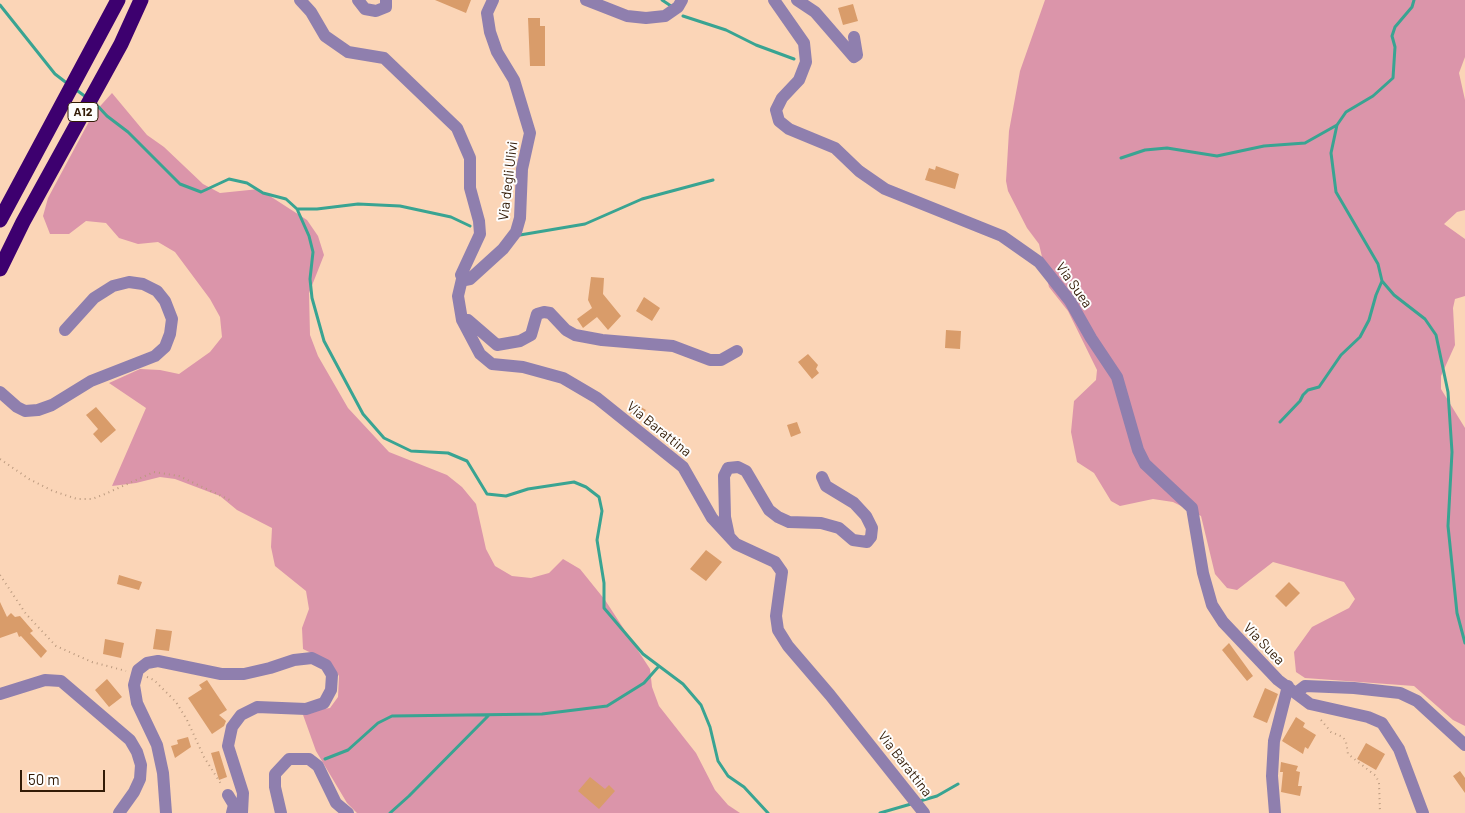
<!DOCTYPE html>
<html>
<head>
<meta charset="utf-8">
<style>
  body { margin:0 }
  #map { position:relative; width:1465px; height:813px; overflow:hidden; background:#fbd5b7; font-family:Barlow,sans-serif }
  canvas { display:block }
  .scale { position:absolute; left:20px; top:770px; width:85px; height:22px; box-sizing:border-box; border:2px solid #321b06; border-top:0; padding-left:6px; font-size:15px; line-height:18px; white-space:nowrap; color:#321b06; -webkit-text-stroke:4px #fefefe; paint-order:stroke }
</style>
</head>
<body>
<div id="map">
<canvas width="1465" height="813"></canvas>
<div class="scale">50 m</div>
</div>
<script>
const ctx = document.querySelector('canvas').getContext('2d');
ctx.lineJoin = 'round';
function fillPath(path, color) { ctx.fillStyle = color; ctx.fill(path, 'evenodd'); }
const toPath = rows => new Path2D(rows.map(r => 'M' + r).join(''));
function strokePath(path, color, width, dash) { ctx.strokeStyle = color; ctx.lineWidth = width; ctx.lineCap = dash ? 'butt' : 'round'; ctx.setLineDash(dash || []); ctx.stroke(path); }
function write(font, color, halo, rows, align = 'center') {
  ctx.font = font + ' Barlow,sans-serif'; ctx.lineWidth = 4; ctx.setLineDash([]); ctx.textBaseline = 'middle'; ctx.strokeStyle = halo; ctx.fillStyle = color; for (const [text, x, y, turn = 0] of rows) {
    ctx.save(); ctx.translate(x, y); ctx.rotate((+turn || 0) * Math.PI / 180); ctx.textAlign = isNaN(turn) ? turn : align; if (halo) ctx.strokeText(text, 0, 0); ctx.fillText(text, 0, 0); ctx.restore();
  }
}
const green = toPath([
  [1045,0,1465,0,1465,57,1459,73,1465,100,1465,210,1457,212,1444,224,1465,239,1465,296,1455,299,1453,308,1455,345,1441,376,1441,389,1465,428,1465,726,1453,720,1414,686,1305,678,1296,672,1294,652,1312,627,1349,608,1355,599,1344,582,1273,562,1237,590,1227,588,1215,574,1201,516,1173,502,1153,499,1120,506,1111,501,1094,473,1077,462,1071,432,1074,401,1096,380,1097,370,1068,311,1049,287,1039,244,1027,228,1008,191,1006,181,1009,131,1020,71],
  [112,93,147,135,164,147,203,184,220,193,259,189,307,220,318,236,324,255,309,293,310,335,318,356,348,408,389,452,447,475,462,487,476,504,486,549,495,566,512,576,531,578,549,573,563,559,580,569,605,600,650,669,652,687,659,706,696,753,715,790,728,805,740,813,357,813,347,803,316,751,302,712,330,708,338,697,339,676,330,662,303,649,302,628,309,609,306,591,275,566,271,547,272,528,237,510,220,496,175,479,160,477,136,483,112,486,146,408,109,383,140,369,160,370,179,374,210,352,222,337,220,317,210,299,175,252,158,242,138,244,119,238,106,223,86,221,69,234,50,234,43,216,48,198,93,114]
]);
const stream = toPath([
  [662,0,671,6],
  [1414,0,1412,7,1395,27,1392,36,1395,47,1393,78,1373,96,1346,112,1337,125,1331,153,1336,192,1378,264,1382,281,1394,295,1425,319,1436,335,1448,392,1452,452,1448,526,1457,613,1465,643],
  [0,5,55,74,68,84],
  [683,16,726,30,756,45,794,59],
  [75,89,86,97],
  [94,102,107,116,128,132,180,184,201,192,229,179,247,183,263,193,286,199,297,209,309,236,313,252,310,279,312,298,324,341,363,414,384,438,411,451,448,453,467,461,487,494,506,496,528,489,574,482,586,487,599,497,602,511,597,540,604,583,604,608,643,654,683,684,701,705,710,727,718,761,728,776,744,787,768,813],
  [1121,158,1145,150,1167,148,1217,156,1264,146,1305,143,1337,125],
  [297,209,317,209,358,204,400,206,451,217,470,226],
  [520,235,585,224,642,199,713,180],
  [1280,422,1300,401,1303,395,1308,390,1319,387,1341,355,1360,337,1369,320,1376,295,1382,281],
  [325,759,348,750,378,723,392,716,542,714,607,706,644,683,659,666],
  [920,801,937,796,958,784],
  [390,813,409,796,489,715],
  [880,813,911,804]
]);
const building = toPath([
  [435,0,471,0,466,13],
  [853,4,858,21,843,25,838,8],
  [528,18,540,18,540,26,545,26,545,66,530,66],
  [936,166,959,174,955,189,925,180,929,168,935,170],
  [591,277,604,278,603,294,621,316,608,330,597,317,583,328,577,319,592,308,588,300],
  [644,297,660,308,652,321,636,311],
  [946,330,961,331,960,349,945,348],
  [808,354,818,365,816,369,819,373,812,379,798,362],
  [634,403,646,410,639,419,628,412],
  [96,407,116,430,101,443,93,434,98,429,86,415],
  [797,422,801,433,791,437,787,425],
  [706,550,722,562,706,581,690,569],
  [119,575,142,582,139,590,117,584],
  [1289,582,1300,593,1286,607,1275,596],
  [0,602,7,617,11,613,15,617,20,616,33,631,30,633,47,651,41,658,21,636,19,637,17,632,0,638],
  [156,629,172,631,169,651,153,649],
  [105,639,124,643,121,658,103,654],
  [1229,643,1253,676,1247,681,1222,650],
  [107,679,122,697,109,707,95,690],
  [207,680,227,710,219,715,226,721,224,726,212,734,188,698,202,689,199,685],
  [1265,688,1278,694,1267,723,1253,717],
  [1296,717,1305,723,1303,727,1316,735,1308,749,1305,747,1303,754,1282,741],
  [188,737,191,747,175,758,171,746,178,744,177,740],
  [1366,743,1385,754,1376,770,1357,759],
  [219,751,227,777,219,780,211,753],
  [1281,762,1298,766,1296,771,1300,772,1298,786,1302,786,1300,796,1281,792,1283,772,1280,772],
  [1460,771,1465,778,1465,793,1453,776],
  [590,777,605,789,609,785,615,791,599,809,578,791]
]);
const path = toPath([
  [0,459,29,479,53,491,77,499,92,499,105,494,154,472,179,476,232,501],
  [0,575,26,614,56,646,92,662,126,671],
  [147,677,154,680,176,702,187,720,204,757,221,784],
  [1321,720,1331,732,1343,737,1346,742,1348,754,1376,776,1379,783,1380,813]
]);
const minor = toPath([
  [300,0,311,12,325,36,348,52,384,58,457,128,470,158,470,188,479,221,480,234,461,275,465,280,470,279,503,249,516,232,520,218,522,169,530,133,514,80,497,52,490,32,487,13,493,0],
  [358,0,365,9,376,11,386,7,386,0],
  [586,0,627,16,646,18,665,16,678,7,682,0],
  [774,0,804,43,806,62,799,80,782,98,776,110,779,121,789,129,835,148,859,171,885,189,1002,236,1039,262,1070,301,1091,338,1117,377,1138,450,1145,464,1192,508,1203,573,1212,605,1223,622,1278,680,1310,704,1368,717,1382,723,1399,749,1423,813],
  [797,0,815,12,854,57,857,55,854,37],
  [462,279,458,296,462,320,480,354,492,364,523,367,563,378,597,398,683,467,712,518,736,544,775,562,782,572,776,616,778,630,788,646,830,695,924,813],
  [464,320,468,320,497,345,520,341,531,335,537,314,544,312,550,313,566,330,575,335,602,340,673,346,710,360,721,360,737,351],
  [0,392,17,407,25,411,38,410,52,405,91,381,155,356,165,347,170,334,172,319,165,301,157,291,143,284,129,282,113,286,94,298,65,330],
  [729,536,725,517,724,476,728,468,738,467,746,471,769,510,778,517,789,522,821,523,839,528,853,540,867,542,871,537,872,528,866,516,854,503,826,486,822,477],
  [1296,693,1305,686,1354,688,1400,693,1417,701,1465,745],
  [0,694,45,680,61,681,130,740,137,752,141,765,140,779,134,792,119,813],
  [228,795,234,805,232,813],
  [166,813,163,773,157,745,137,703,134,685,138,670,147,663,158,661,221,674,244,674,270,668,294,660,312,658,326,665,332,675,331,690,324,703,306,709,257,707,241,715,232,727,228,746,243,793,242,813],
  [281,813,275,787,275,774,289,759,309,759,318,766,336,803,348,813],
  [1275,813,1272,776,1274,741,1288,686]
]);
const highway = toPath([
  [0,220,118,0],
  [0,269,23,222,121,44,141,0]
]);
const shields = [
  [83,112,30]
];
const shieldNames = [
  ["A12",83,112]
];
const streetNames = [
  ["Via degli Ulivi",508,181,-83],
  ["Via Suea",1074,285,55],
  ["Via Barattina",659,429,39],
  ["Via Suea",1264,644,46],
  ["Via Barattina",905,764,52]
];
fillPath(green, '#db95aa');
strokePath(stream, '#39a492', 3);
fillPath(building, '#d99c6a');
strokePath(path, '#bb9a7f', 2, [1, 4]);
strokePath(minor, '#8f7fae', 12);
strokePath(highway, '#3d006f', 15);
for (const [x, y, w] of shields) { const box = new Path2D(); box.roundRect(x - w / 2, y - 9.5, w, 19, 4); ctx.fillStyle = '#fefefe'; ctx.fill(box); strokePath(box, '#321b06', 1); }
write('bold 12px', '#321b06', null, shieldNames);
write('14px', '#321b06', '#fefefe', streetNames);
</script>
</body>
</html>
